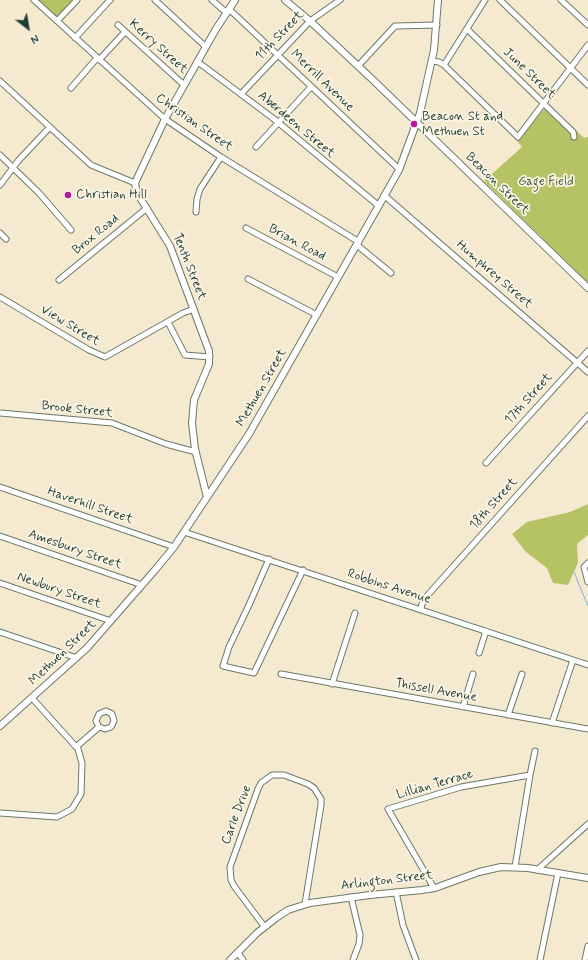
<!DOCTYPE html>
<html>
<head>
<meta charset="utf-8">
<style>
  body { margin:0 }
  #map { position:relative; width:588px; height:960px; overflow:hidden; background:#f5e9cf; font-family:Mynerve,sans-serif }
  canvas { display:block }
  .north { position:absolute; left:8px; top:8px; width:40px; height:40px; -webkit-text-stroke:3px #fcf5e5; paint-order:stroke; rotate:149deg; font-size:11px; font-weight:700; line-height:16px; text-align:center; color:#1f3d34 }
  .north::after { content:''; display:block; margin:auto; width:14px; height:18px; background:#1f3d34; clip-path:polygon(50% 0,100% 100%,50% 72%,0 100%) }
</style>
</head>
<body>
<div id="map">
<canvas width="588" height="960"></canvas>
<div class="north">N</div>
</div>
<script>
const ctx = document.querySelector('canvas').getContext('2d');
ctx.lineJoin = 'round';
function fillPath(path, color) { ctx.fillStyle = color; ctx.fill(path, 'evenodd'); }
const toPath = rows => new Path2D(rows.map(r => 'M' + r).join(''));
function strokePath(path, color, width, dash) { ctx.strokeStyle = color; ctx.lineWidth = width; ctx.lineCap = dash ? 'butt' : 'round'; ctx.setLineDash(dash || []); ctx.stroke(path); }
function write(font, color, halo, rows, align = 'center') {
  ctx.font = font + ' Mynerve,sans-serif'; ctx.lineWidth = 3.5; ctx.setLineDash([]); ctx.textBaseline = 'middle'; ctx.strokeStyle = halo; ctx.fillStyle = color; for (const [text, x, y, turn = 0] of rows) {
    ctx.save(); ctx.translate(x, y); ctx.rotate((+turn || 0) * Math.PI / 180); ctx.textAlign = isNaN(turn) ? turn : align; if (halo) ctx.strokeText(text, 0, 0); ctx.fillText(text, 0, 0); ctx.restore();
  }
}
const green = toPath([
  [34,0,77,0,57,21],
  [545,108,568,129,572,126,584,138,588,137,588,283,484,181,522,147,517,141],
  [588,504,588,535,577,544,578,563,568,585,553,583,547,568,526,552,512,534,527,522,570,512]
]);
const stream = toPath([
  [574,572,588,606]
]);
const minor = toPath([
  [34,0,165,119,221,157,359,242],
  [155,0,206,47],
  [212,0,227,13],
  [500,0,588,85],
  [561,0,588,25],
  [229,9,399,169],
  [57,21,77,0],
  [118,25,184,85],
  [467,29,573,132,574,137],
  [75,38,110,0],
  [99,60,125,32],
  [432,61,439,62,444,65,518,137,588,45],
  [198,62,274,119,379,206],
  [444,65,485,0],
  [358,66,395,26,437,25],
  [0,81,91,165,135,183],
  [71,88,97,58],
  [241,94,310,21,340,0],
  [256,147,311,87],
  [0,155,39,193,71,230],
  [0,185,18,161,50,127],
  [385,196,588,372],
  [196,212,197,199,200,189,221,157],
  [246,228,338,277],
  [0,233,6,239],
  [357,245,391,273],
  [248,279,317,315],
  [59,280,147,208],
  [0,297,89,350,105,357,183,313,194,309],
  [168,322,185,355,210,357],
  [0,413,112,423,166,444,196,452],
  [486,463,588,351],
  [0,487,174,547],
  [184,532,588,665],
  [0,536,142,585],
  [269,559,249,605,229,647,223,666,254,673,303,570],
  [588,563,584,567,588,582],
  [0,583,111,621],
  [421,609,422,604,426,597,588,416],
  [0,632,77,658],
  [479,653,486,631],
  [281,674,588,729],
  [332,684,355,613],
  [463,707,473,674],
  [508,715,522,674],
  [552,723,573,660],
  [76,747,99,727,105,729,111,727,114,721,112,714,106,711,99,714,96,721,99,727],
  [530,775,535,751],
  [0,813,57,817,72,809,81,794,82,763,78,749,32,698],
  [537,870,588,824],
  [434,888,388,809,461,787,530,775,515,867],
  [396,892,403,925,416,960],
  [351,897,360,935,359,944,353,960],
  [264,926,234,886,231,880,230,867,258,789,261,783,272,775,284,775,308,784,314,788,321,799,321,805,305,904],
  [238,953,243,960],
  [540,960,558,873],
  [585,960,588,946]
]);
const tertiary = toPath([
  [285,0,310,21,373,80,588,288],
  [207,497,195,449,192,423,194,400,209,364,209,351,170,246,137,193,135,183,165,119,216,29,235,0],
  [0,726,87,648,155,570,174,547,249,434,399,170,420,113,434,50,438,0],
  [230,960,257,933,276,918,288,910,310,903,370,895,422,890,435,888,479,872,501,867,528,868,588,878]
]);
const markers = [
  [414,124,4,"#b5179e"],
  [68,195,4,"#b5179e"]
];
const streetNames = [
  ["11th Street",280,36,-46],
  ["Kerry Street",158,47,42],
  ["June Street",529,74,44],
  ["Merrill Avenue",322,81,44],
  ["Christian Street",194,123,35],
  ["Aberdeen Street",296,125,40],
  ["Beacon Street",497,184,44],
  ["Brox Road",96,235,-39],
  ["Brian Road",297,243,28],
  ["Tenth Street",189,267,68],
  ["Humphrey Street",494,275,41],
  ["View Street",70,326,31],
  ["Methuen Street",262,388,-60],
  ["17th Street",529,399,-48],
  ["Brook Street",77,410,6],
  ["18th Street",494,504,-48],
  ["Haverhill Street",90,506,19],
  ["Amesbury Street",75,550,19],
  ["Robbins Avenue",389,587,18],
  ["Newbury Street",59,591,19],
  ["Methuen Street",63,653,-44],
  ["Thissell Avenue",436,691,10],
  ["Lillian Terrace",435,785,-16],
  ["Carle Drive",237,815,-69],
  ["Arlington Street",387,881,-7]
];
const poiNames = [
  ["Beacon St and",422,117],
  ["Methuen St",422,132],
  ["Christian Hill",76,195]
];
const parkNames = [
  ["Gage Field",546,182]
];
fillPath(green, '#b6c365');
strokePath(stream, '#7eafea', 1);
strokePath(minor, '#6a796a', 7);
strokePath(tertiary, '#6a796a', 8);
strokePath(minor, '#fff', 5);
strokePath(tertiary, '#fff', 6);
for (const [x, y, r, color] of markers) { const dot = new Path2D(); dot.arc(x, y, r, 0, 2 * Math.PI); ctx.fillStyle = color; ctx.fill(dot); strokePath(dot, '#fcf5e5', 1.5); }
write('13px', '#1f3d34', '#fcf5e5', streetNames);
write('13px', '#1f3d34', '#fcf5e5', poiNames, 'left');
write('13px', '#455e40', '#fcf5e5', parkNames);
</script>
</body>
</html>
